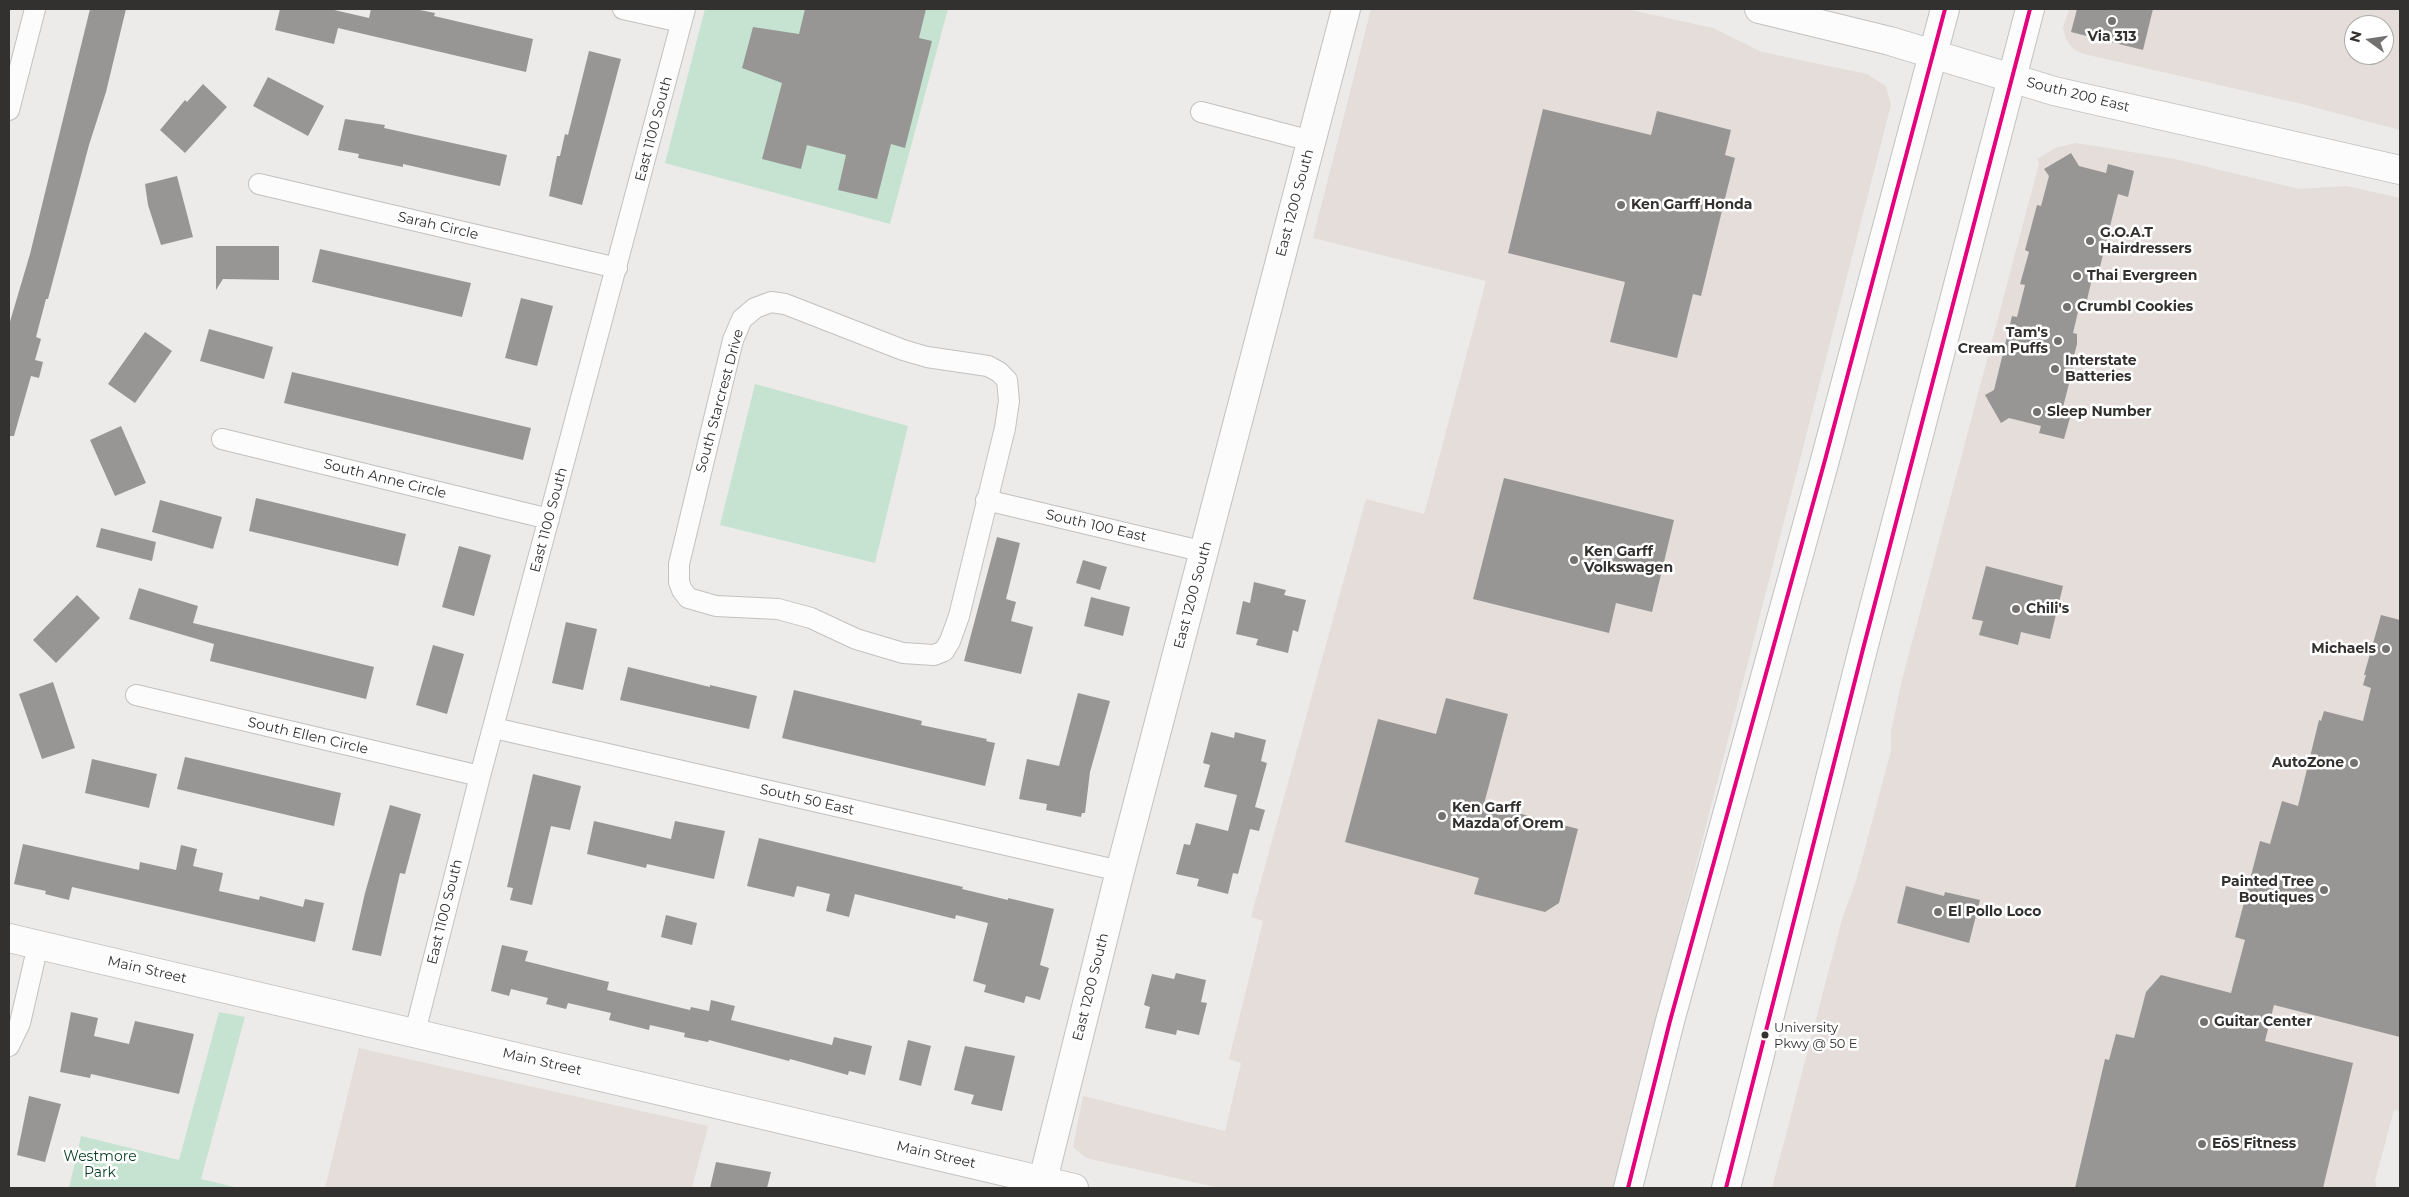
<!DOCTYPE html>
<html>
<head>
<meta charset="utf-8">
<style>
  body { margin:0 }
  #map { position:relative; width:2409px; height:1197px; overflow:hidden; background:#edebe9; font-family:Montserrat,sans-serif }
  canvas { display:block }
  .frame { position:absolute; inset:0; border:10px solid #323130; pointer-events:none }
  .north { position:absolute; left:2344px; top:15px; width:50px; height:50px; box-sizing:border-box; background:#fff; border:1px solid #adadac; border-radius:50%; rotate:284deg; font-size:14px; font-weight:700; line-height:20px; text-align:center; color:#323130 }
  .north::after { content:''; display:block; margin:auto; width:18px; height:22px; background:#737271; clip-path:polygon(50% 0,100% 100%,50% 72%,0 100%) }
</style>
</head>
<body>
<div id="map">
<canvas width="2409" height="1197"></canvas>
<div class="frame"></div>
<div class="north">N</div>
</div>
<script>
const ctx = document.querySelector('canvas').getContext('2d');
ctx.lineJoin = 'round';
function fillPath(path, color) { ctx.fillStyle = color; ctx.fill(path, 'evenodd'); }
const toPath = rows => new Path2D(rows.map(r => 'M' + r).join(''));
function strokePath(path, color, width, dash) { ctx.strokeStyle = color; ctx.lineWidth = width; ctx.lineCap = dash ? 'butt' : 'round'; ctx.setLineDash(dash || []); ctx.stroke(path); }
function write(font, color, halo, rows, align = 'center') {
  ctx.font = font + ' Montserrat,sans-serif'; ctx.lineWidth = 5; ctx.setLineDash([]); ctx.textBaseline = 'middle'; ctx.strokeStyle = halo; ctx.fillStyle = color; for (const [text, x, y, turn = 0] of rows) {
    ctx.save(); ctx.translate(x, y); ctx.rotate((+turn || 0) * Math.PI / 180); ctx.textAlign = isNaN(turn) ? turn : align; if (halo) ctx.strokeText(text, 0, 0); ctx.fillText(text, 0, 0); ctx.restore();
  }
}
const built = toPath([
  [1371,9,1627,9,1713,28,1762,52,1867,74,1886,86,1891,105,1613,1188,1220,1188,1086,1158,1073,1147,1083,1096,1225,1131,1241,1063,1229,1059,1263,921,1251,917,1366,499,1424,514,1486,281,1313,238],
  [2069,9,2400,9,2400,130,2302,104,2084,54,2073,49,2066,39,2063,28],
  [2354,25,2384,25,2384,55,2354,55],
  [2076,143,2175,159,2299,189,2347,186,2400,198,2400,1111,2394,1110,2375,1181,2377,1188,1772,1188,1842,919,1856,881,1891,751,1891,731,1902,680,2031,194,2039,163,2037,159,2055,148],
  [359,1048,708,1126,692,1188,325,1188]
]);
const green = toPath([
  [705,9,948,9,890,224,665,163],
  [755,384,908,426,875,563,720,525],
  [219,1012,245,1017,201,1179,239,1188,69,1188,81,1136,179,1160]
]);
const building = toPath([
  [90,9,126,9,106,92,89,145,48,299,46,299,36,337,41,339,35,360,43,362,39,378,31,376,14,436,9,436,9,325,30,254],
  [280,9,330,9,369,18,371,9,415,9,435,13,434,16,533,39,526,72,338,28,334,44,275,30],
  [805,9,926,9,919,38,932,41,905,148,891,144,877,199,838,190,846,155,807,145,801,169,762,159,782,83,742,68,753,27,799,34],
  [2077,9,2153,9,2143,50,2071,32],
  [589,51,621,59,582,205,549,196,557,156,560,156,565,134,568,135],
  [268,77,324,106,308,136,253,106],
  [203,84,227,107,185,153,160,130,185,100,187,102],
  [1543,109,1651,135,1657,111,1731,130,1725,155,1735,158,1701,296,1693,294,1677,358,1610,342,1625,282,1508,253],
  [345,119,385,125,384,128,507,155,500,186,403,164,403,167,358,158,359,154,338,150],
  [2071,153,2079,166,2106,173,2108,164,2134,171,2128,197,2118,194,2099,271,2094,270,2087,300,2081,299,2073,333,2077,334,2077,344,2072,363,2074,364,2062,411,2071,414,2064,439,2039,433,2041,426,2009,418,2001,423,1985,395,1994,390,2012,316,2017,317,2025,285,2020,284,2029,252,2025,250,2037,205,2041,206,2049,176,2044,169],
  [177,176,193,237,161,245,148,205,145,184],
  [216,246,279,246,279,280,223,279,216,290],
  [320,249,471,283,462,317,312,282],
  [521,298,553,306,537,366,505,358],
  [209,329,273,347,264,379,200,361],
  [145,332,172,351,135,403,108,384],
  [292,372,531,428,523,460,284,403],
  [121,426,146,483,115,496,90,440],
  [1504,478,1674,520,1652,612,1616,603,1609,633,1473,599],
  [256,498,406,534,398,566,249,531],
  [160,500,222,517,213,549,152,532],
  [101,528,156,542,152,561,96,547],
  [997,537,1020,543,1006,599,1016,602,1011,621,1033,627,1021,674,964,661],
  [459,546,491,555,474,616,442,607],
  [1083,560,1107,567,1100,590,1076,583],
  [1986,566,2063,586,2050,639,2021,632,2018,645,1979,635,1983,621,1972,619],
  [1254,582,1286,590,1284,595,1306,600,1298,632,1293,630,1288,653,1256,645,1258,639,1236,634,1243,601,1250,603],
  [139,588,198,606,193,623,374,667,366,699,210,661,214,644,129,619],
  [77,595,100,618,56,663,33,640],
  [1091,597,1130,607,1123,636,1084,626],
  [2381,615,2400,620,2400,1037,2274,1005,2265,1041,2353,1063,2323,1188,2075,1188,2105,1059,2109,1060,2116,1034,2134,1038,2146,992,2161,975,2231,993,2245,940,2235,937,2260,841,2270,844,2282,801,2298,806,2319,720,2321,721,2324,711,2363,721,2371,688,2363,685,2366,675,2364,675],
  [566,622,597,629,583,690,552,683],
  [433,645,464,654,447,714,416,705],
  [628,667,710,687,710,685,757,696,749,729,620,700],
  [53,682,75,748,42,759,19,694],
  [794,690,922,721,921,725,987,739,986,741,995,743,985,786,782,738],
  [1078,693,1110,701,1090,772,1085,813,1082,813,1081,817,1046,810,1047,804,1019,799,1027,759,1059,766],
  [1446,698,1508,714,1484,804,1578,829,1559,903,1545,912,1474,894,1479,878,1345,842,1378,719,1436,734],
  [1211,732,1234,738,1235,732,1266,740,1261,761,1267,763,1255,807,1265,810,1259,831,1250,829,1238,874,1233,873,1228,894,1197,886,1199,879,1176,874,1184,844,1190,845,1196,823,1228,831,1237,795,1204,787,1210,765,1203,763],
  [185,757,341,793,334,826,177,789],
  [92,759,157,774,149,808,85,793],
  [533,774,581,786,570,830,551,826,532,905,510,900,513,888,507,887],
  [390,805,421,814,405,874,400,873,381,956,352,950,365,893],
  [594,821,671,839,675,821,725,831,714,879,647,864,646,868,587,854],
  [759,838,963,887,962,889,1008,900,1008,898,1054,909,1040,965,1049,968,1040,1000,1026,996,1024,1003,984,992,986,985,973,981,988,923,956,915,955,919,855,894,849,917,826,911,830,894,797,886,794,897,747,886],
  [23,844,139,870,140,862,176,870,181,845,197,849,193,866,223,873,219,891,259,900,260,896,303,907,305,899,324,903,315,942,72,887,69,900,45,894,46,891,14,884],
  [1906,886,1944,896,1945,892,1980,900,1969,943,1897,923],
  [666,915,697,923,692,945,661,937],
  [502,945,528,951,525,961,609,982,607,990,690,1010,691,1007,709,1011,711,1000,735,1006,731,1020,832,1045,834,1037,872,1046,865,1075,849,1071,848,1075,790,1059,789,1061,709,1040,708,1042,684,1037,685,1033,650,1025,649,1030,609,1020,611,1013,568,1003,566,1009,546,1004,548,998,511,989,509,996,491,991],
  [1176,973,1206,980,1201,1002,1207,1003,1199,1035,1177,1030,1176,1035,1145,1028,1150,1007,1144,1005,1152,974,1174,979],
  [71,1012,98,1018,94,1036,129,1044,135,1021,194,1034,179,1094,91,1074,90,1078,60,1072],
  [908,1040,931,1046,921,1086,899,1080],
  [965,1046,1015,1056,1002,1111,971,1104,974,1095,954,1090],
  [29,1096,61,1104,45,1162,17,1155],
  [716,1162,771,1172,767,1188,710,1188]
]);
const street = toPath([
  [623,9,681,22],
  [9,110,35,9],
  [1201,112,1311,141],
  [259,184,617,268],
  [771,302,785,304,903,350,927,357,988,366,999,372,1007,380,1009,401,1005,428,959,616,950,641,944,651,934,655,903,653,856,639,811,618,778,609,716,606,688,598,682,590,679,582,679,564,733,340,742,319,755,308,771,302],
  [222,439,549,519],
  [986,500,1205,552],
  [136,695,480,776],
  [494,728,1120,871],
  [415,1032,480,776,685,9],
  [9,1046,20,1023,38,945]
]);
const secondary = toPath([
  [1759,9,1890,41,2054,91,2400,170],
  [9,938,1074,1188],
  [1041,1188,1120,871,1346,9]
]);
const primary = toPath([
  [1628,1188,1670,1021,1825,460,1945,9],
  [1726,1188,1863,649,2030,9]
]);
const bus1 = toPath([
  [1628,1188,1670,1021,1825,460,1945,9],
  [1726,1188,1863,649,2030,9]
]);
const markers = [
  [2112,21,5,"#737271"],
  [1621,205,5,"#737271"],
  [2090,241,5,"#737271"],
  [2077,276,5,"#737271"],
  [2067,307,5,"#737271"],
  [2058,341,5,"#737271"],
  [2055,369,5,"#737271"],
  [2037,412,5,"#737271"],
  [1574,560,5,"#737271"],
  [2016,609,5,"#737271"],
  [2386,649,5,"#737271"],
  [2354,763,5,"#737271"],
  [1442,816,5,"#737271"],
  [2324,890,5,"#737271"],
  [1938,912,5,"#737271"],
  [2204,1022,5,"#737271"],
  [1765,1035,4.5,"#323130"],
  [2202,1144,5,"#737271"]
];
const busNames = [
  ["University",1774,1028],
  ["Pkwy @ 50 E",1774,1044]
];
const poiNames = [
  ["Via 313",2112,37,"center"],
  ["Ken Garff Honda",1631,205],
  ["G.O.A.T",2100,233],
  ["Hairdressers",2100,249],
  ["Thai Evergreen",2087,276],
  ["Crumbl Cookies",2077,307],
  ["Tam's",2048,333,"right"],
  ["Cream Puffs",2048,349,"right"],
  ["Interstate",2065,361],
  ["Batteries",2065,377],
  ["Sleep Number",2047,412],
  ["Ken Garff",1584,552],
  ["Volkswagen",1584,568],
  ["Chili's",2026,609],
  ["Michaels",2376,649,"right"],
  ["AutoZone",2344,763,"right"],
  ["Ken Garff",1452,808],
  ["Mazda of Orem",1452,824],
  ["Painted Tree",2314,882,"right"],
  ["Boutiques",2314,898,"right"],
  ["El Pollo Loco",1948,912],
  ["Guitar Center",2214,1022],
  ["EōS Fitness",2212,1144]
];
const streetNames = [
  ["South 200 East",2078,95,14],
  ["East 1100 South",654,129,-75],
  ["East 1200 South",1295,203,-75],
  ["Sarah Circle",438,226,13],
  ["South Starcrest Drive",720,401,-75],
  ["South Anne Circle",385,479,14],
  ["East 1100 South",549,520,-75],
  ["South 100 East",1096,526,13],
  ["East 1200 South",1193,595,-75],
  ["South Ellen Circle",308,736,13],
  ["South 50 East",807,800,13],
  ["East 1100 South",445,912,-76],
  ["Main Street",147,970,13],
  ["East 1200 South",1091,987,-76],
  ["Main Street",542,1062,13],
  ["Main Street",936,1155,13]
];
const parkNames = [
  ["Westmore",100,1157],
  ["Park",100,1173]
];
fillPath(built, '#e4ddd9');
fillPath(green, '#c5e3d0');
fillPath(building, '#989695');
strokePath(street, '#c2c1c0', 22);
strokePath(secondary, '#c2c1c0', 30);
strokePath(primary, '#c2c1c0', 30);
strokePath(street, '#fcfcfc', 20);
strokePath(secondary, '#fcfcfc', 28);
strokePath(primary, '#fcfcfc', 28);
strokePath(bus1, '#e5007d', 4);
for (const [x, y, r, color] of markers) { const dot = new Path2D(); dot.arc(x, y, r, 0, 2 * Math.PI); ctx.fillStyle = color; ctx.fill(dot); strokePath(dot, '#fff', 2); }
write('13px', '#323130', '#fff', busNames, 'left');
write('bold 14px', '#323130', '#fff', poiNames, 'left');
write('14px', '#323130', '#fff', streetNames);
write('14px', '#063e24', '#fff', parkNames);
</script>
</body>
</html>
